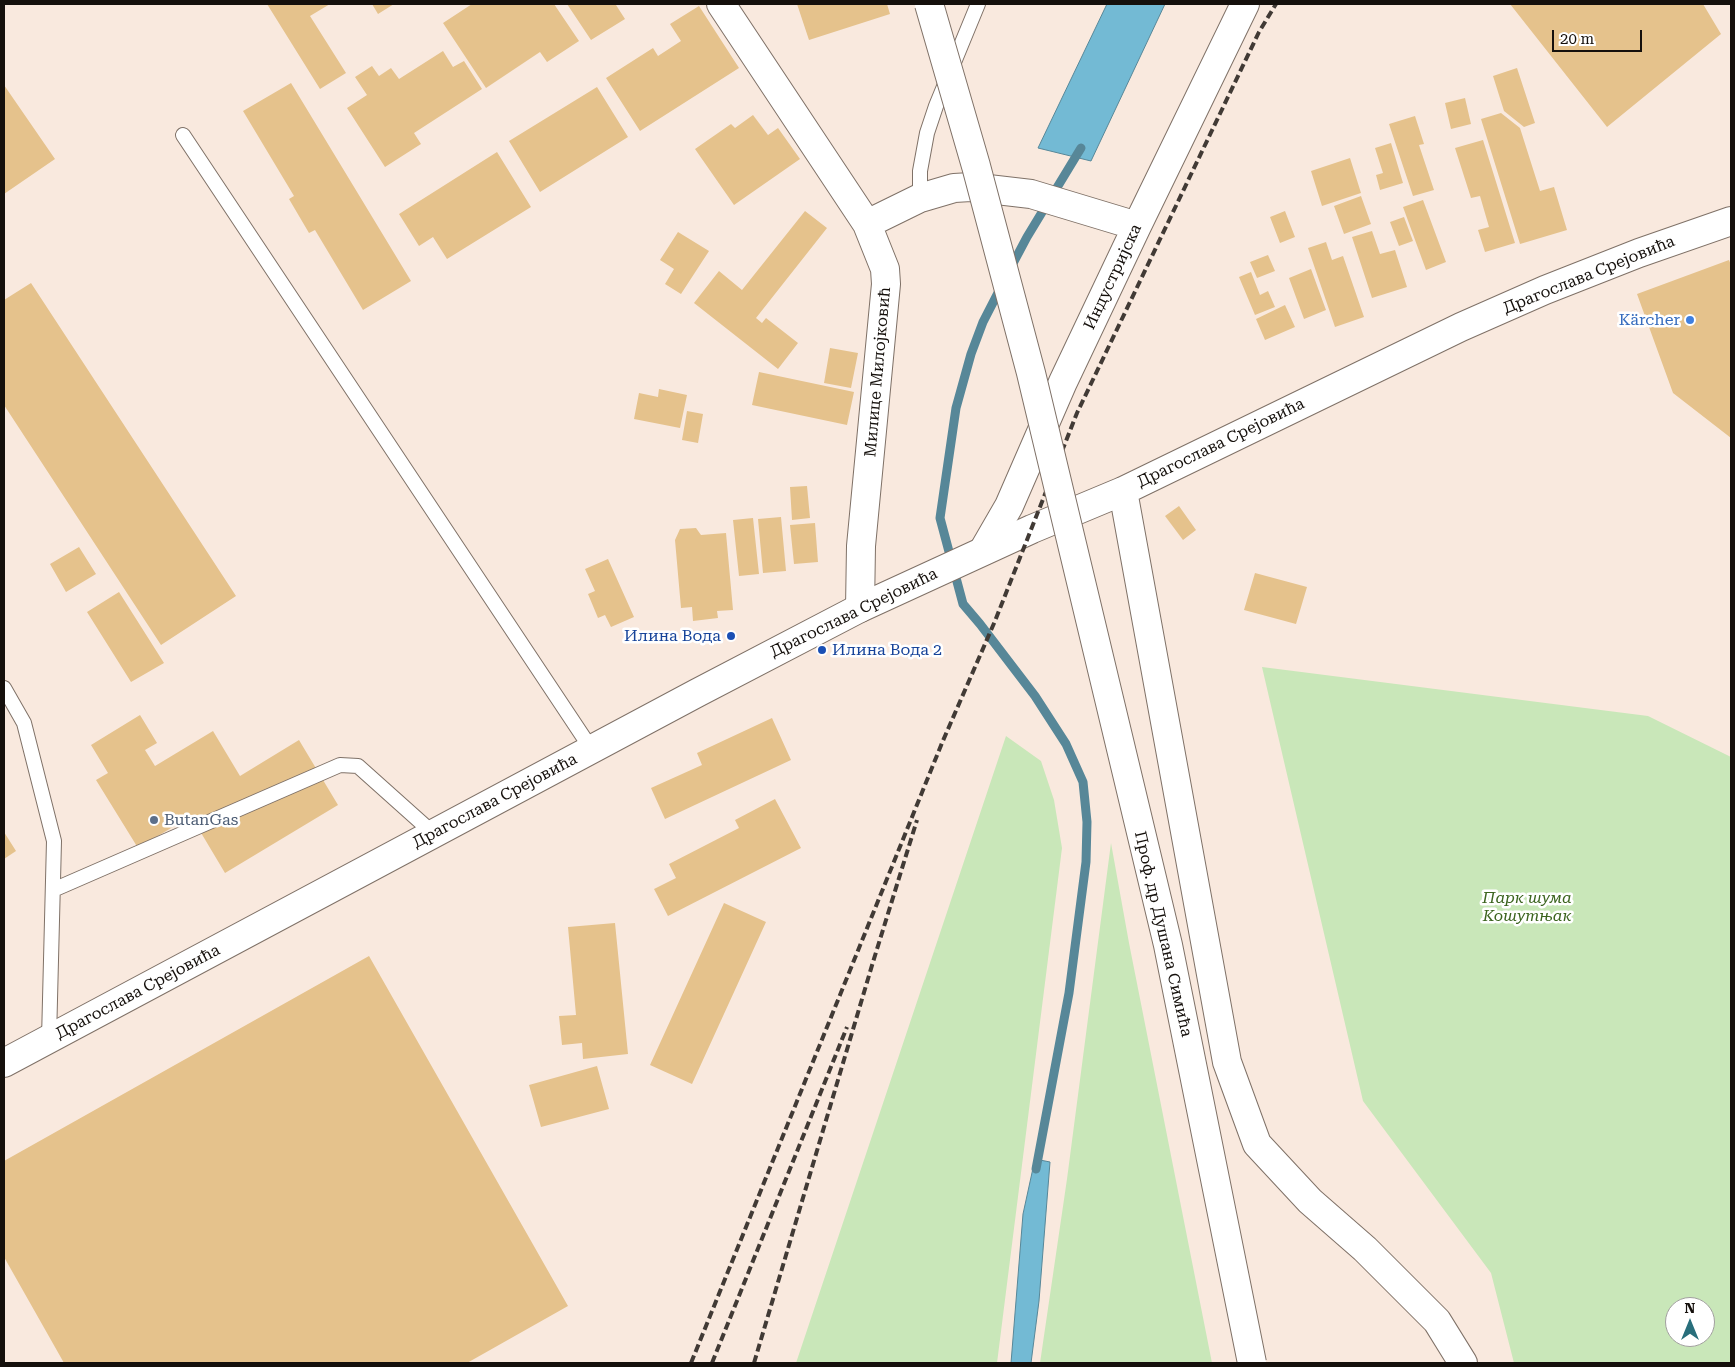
<!DOCTYPE html>
<html>
<head>
<meta charset="utf-8">
<style>
  body { margin:0 }
  #map { position:relative; width:1735px; height:1367px; overflow:hidden; background:#f9e9de; font-family:"Roboto Serif",serif }
  canvas { display:block }
  .frame { position:absolute; inset:0; border:5px solid #15100c; pointer-events:none }
  .north { position:absolute; left:1665px; top:1297px; width:50px; height:50px; box-sizing:border-box; background:#fff; border:1px solid #a19f9e; border-radius:50%; rotate:0deg; font-size:14px; font-weight:700; line-height:20px; text-align:center; color:#15100c }
  .north::after { content:''; display:block; margin:auto; width:18px; height:22px; background:#286f7c; clip-path:polygon(50% 0,100% 100%,50% 72%,0 100%) }
  .scale { position:absolute; left:1552px; top:30px; width:90px; height:22px; box-sizing:border-box; border:2px solid #15100c; border-top:0; padding-left:6px; font-size:15px; line-height:18px; white-space:nowrap; color:#15100c; -webkit-text-stroke:4px #fff; paint-order:stroke }
</style>
</head>
<body>
<div id="map">
<canvas width="1735" height="1367"></canvas>
<div class="frame"></div>
<div class="north">N</div>
<div class="scale">20 m</div>
</div>
<script>
const ctx = document.querySelector('canvas').getContext('2d');
ctx.lineJoin = 'round';
function fillPath(path, color) { ctx.fillStyle = color; ctx.fill(path, 'evenodd'); }
const toPath = rows => new Path2D(rows.map(r => 'M' + r).join(''));
function strokePath(path, color, width, dash) { ctx.strokeStyle = color; ctx.lineWidth = width; ctx.lineCap = dash ? 'butt' : 'round'; ctx.setLineDash(dash || []); ctx.stroke(path); }
function write(font, color, halo, rows, align = 'center') {
  ctx.font = font + ' "Roboto Serif",serif'; ctx.lineWidth = 5; ctx.setLineDash([]); ctx.textBaseline = 'middle'; ctx.strokeStyle = halo; ctx.fillStyle = color; for (const [text, x, y, turn = 0] of rows) {
    ctx.save(); ctx.translate(x, y); ctx.rotate((+turn || 0) * Math.PI / 180); ctx.textAlign = isNaN(turn) ? turn : align; if (halo) ctx.strokeText(text, 0, 0); ctx.fillText(text, 0, 0); ctx.restore();
  }
}
const green = toPath([
  [1262,667,1648,716,1731,757,1731,1363,1514,1363,1491,1273,1363,1101],
  [1675,1307,1705,1307,1705,1337,1675,1337],
  [1006,736,1041,761,1054,800,1062,848,997,1363,796,1363],
  [1111,843,1129,943,1212,1363,1040,1363,1067,1179]
]);
const water = toPath([
  [1107,4,1165,4,1091,161,1038,148,1107,4],
  [1035,1159,1050,1162,1039,1301,1031,1363,1011,1363,1023,1214,1035,1159]
]);
const stream = toPath([
  [1010,269,1027,237,1081,148],
  [1001,287,983,322,971,354,956,408,940,518,963,604,980,624,1035,696,1066,744,1083,782,1087,822,1086,862,1069,993,1036,1169]
]);
const building = toPath([
  [267,4,330,4,310,16,346,73,320,89],
  [372,4,394,4,378,14],
  [472,4,554,4,579,41,547,62,540,52,486,88,443,23],
  [567,4,619,4,616,5,625,19,591,40],
  [797,4,887,4,890,14,809,40],
  [1510,4,1703,4,1721,34,1607,127],
  [699,6,739,68,640,131,606,78,653,48,658,56,681,41,670,24],
  [443,51,453,67,464,61,482,89,414,133,421,144,385,167,347,108,367,95,355,77,372,66,379,76,391,68,399,79],
  [1517,68,1535,123,1524,127,1504,111,1493,76],
  [291,83,411,281,363,310,315,230,309,233,289,199,294,196,243,111],
  [4,85,55,159,4,194],
  [597,87,628,137,540,192,509,141],
  [1465,98,1471,124,1451,129,1445,103],
  [1501,113,1520,128,1540,191,1554,187,1567,230,1520,244,1481,119],
  [753,115,768,135,778,128,800,159,734,205,695,149,731,124,735,128],
  [1415,116,1424,144,1419,145,1434,190,1413,196,1389,124],
  [1483,140,1515,243,1485,252,1478,230,1489,227,1480,196,1471,198,1455,148],
  [1391,143,1403,183,1380,190,1376,175,1383,173,1375,148],
  [497,152,531,207,447,259,433,237,419,246,399,214],
  [1350,158,1361,193,1322,206,1311,171],
  [1361,196,1371,224,1344,234,1334,206],
  [1423,200,1446,262,1426,270,1403,207],
  [805,211,827,228,756,318,762,323,766,318,798,343,778,369,694,303,719,271,742,290],
  [1285,211,1295,237,1280,243,1270,217],
  [1404,217,1413,241,1399,246,1390,222],
  [1372,231,1380,254,1395,250,1407,287,1372,298,1352,237],
  [678,232,709,251,681,294,665,284,674,269,660,260],
  [1326,242,1332,260,1343,256,1364,317,1335,327,1308,248],
  [1268,255,1275,271,1257,278,1250,262],
  [1729,260,1731,265,1731,438,1673,393,1637,294],
  [1311,269,1326,310,1304,319,1289,278],
  [1251,272,1260,295,1268,291,1275,307,1255,315,1239,277],
  [31,283,236,596,161,645,4,405,4,300],
  [1285,305,1295,327,1265,340,1256,319],
  [830,348,858,353,851,388,824,383],
  [759,372,854,392,847,425,752,405],
  [659,389,687,395,680,428,634,419,639,393,658,397],
  [687,411,703,414,698,443,682,440],
  [807,486,810,518,792,520,790,487],
  [1179,506,1196,530,1183,540,1165,516],
  [781,517,786,571,763,573,758,519],
  [753,518,759,574,739,576,733,520],
  [815,523,818,562,794,564,790,525],
  [696,528,701,535,726,533,733,610,717,611,718,618,693,621,692,607,681,608,675,540,680,529],
  [79,547,96,574,66,592,50,564],
  [608,559,634,617,611,627,605,615,598,618,588,594,595,591,585,569],
  [1255,573,1307,587,1296,624,1244,610],
  [119,592,164,663,131,682,87,612],
  [140,715,157,743,145,750,155,766,213,731,240,776,299,740,338,805,225,873,191,816,138,848,96,780,108,773,91,745],
  [772,718,791,760,665,819,651,788,702,765,697,753],
  [775,799,801,848,668,916,654,889,676,878,669,864,739,828,735,820],
  [4,832,16,851,4,859],
  [724,903,766,922,692,1084,650,1065],
  [615,923,628,1054,583,1059,582,1043,562,1045,559,1016,576,1015,568,927],
  [369,956,568,1306,467,1363,64,1363,4,1257,4,1161],
  [597,1066,609,1109,541,1127,529,1085]
]);
const service = toPath([
  [183,135,592,750],
  [920,198,920,171,927,133,936,106,978,4],
  [4,688,24,723,54,841,49,1039],
  [53,890,340,765,358,766,434,834]
]);
const minor = toPath([
  [721,4,867,224,885,269,886,284,861,546,860,608],
  [867,224,920,198,954,188,971,187,1031,194,1137,226],
  [983,551,1009,506,1063,382,1137,226,1245,4]
]);
const tertiary = toPath([
  [1123,491,1227,1062,1257,1144,1310,1201,1365,1249,1437,1321,1463,1363],
  [4,1063,697,693,860,608,1032,529,1123,491,1461,327,1545,290,1639,253,1731,221]
]);
const rail = toPath([
  [691,1363,942,743,995,621,1077,413,1259,32,1276,4],
  [712,1363,847,1027],
  [754,1363,873,962,917,820]
]);
const tertiaryBridge = toPath([
  [929,4,976,166,1031,373,1168,945,1252,1363]
]);
const markers = [
  [1690,320,5,"#3f7fe0"],
  [731,636,5,"#1a4fb4"],
  [822,650,5,"#1a4fb4"],
  [154,820,5,"#5c6f8a"]
];
const streetNames = [
  ["Драгослава Срејовића",1589,275,-22],
  ["Индустријска",1113,277,-65],
  ["Милице Милојковић",878,372,-85],
  ["Драгослава Срејовића",1221,443,-26],
  ["Драгослава Срејовића",854,613,-26],
  ["Драгослава Срејовића",495,801,-28],
  ["Проф. др Душана Симића",1163,934,77],
  ["Драгослава Срејовића",138,992,-28]
];
const shopNames = [
  ["Kärcher",1680,320]
];
const transitNames = [
  ["Илина Вода",721,636],
  ["Илина Вода 2",832,650,"left"]
];
const serviceNames = [
  ["ButanGas",164,820]
];
const parkNames = [
  ["Парк шума",1527,898],
  ["Кошутњак",1527,916]
];
fillPath(green, '#c9e7b9');
fillPath(water, '#73bad4');
strokePath(water, '#578798', 1);
strokePath(stream, '#578798', 9);
fillPath(building, '#e5c28c');
strokePath(service, '#7f7167', 16);
strokePath(minor, '#7f7167', 30);
strokePath(tertiary, '#7f7167', 30);
strokePath(service, '#fff', 14);
strokePath(minor, '#fff', 28);
strokePath(tertiary, '#fff', 28);
strokePath(rail, '#413a35', 4, [8, 4]);
strokePath(tertiaryBridge, '#7f7167', 30, []);
strokePath(tertiaryBridge, '#fff', 28);
for (const [x, y, r, color] of markers) { const dot = new Path2D(); dot.arc(x, y, r, 0, 2 * Math.PI); ctx.fillStyle = color; ctx.fill(dot); strokePath(dot, '#fff', 2); }
write('16px', '#15100c', '#fff', streetNames);
write('16px', '#366cbe', '#fff', shopNames, 'right');
write('16px', '#164399', '#fff', transitNames, 'right');
write('16px', '#4e5e75', '#fff', serviceNames, 'left');
write('italic 16px', '#3b641e', '#fff', parkNames);
</script>
</body>
</html>
